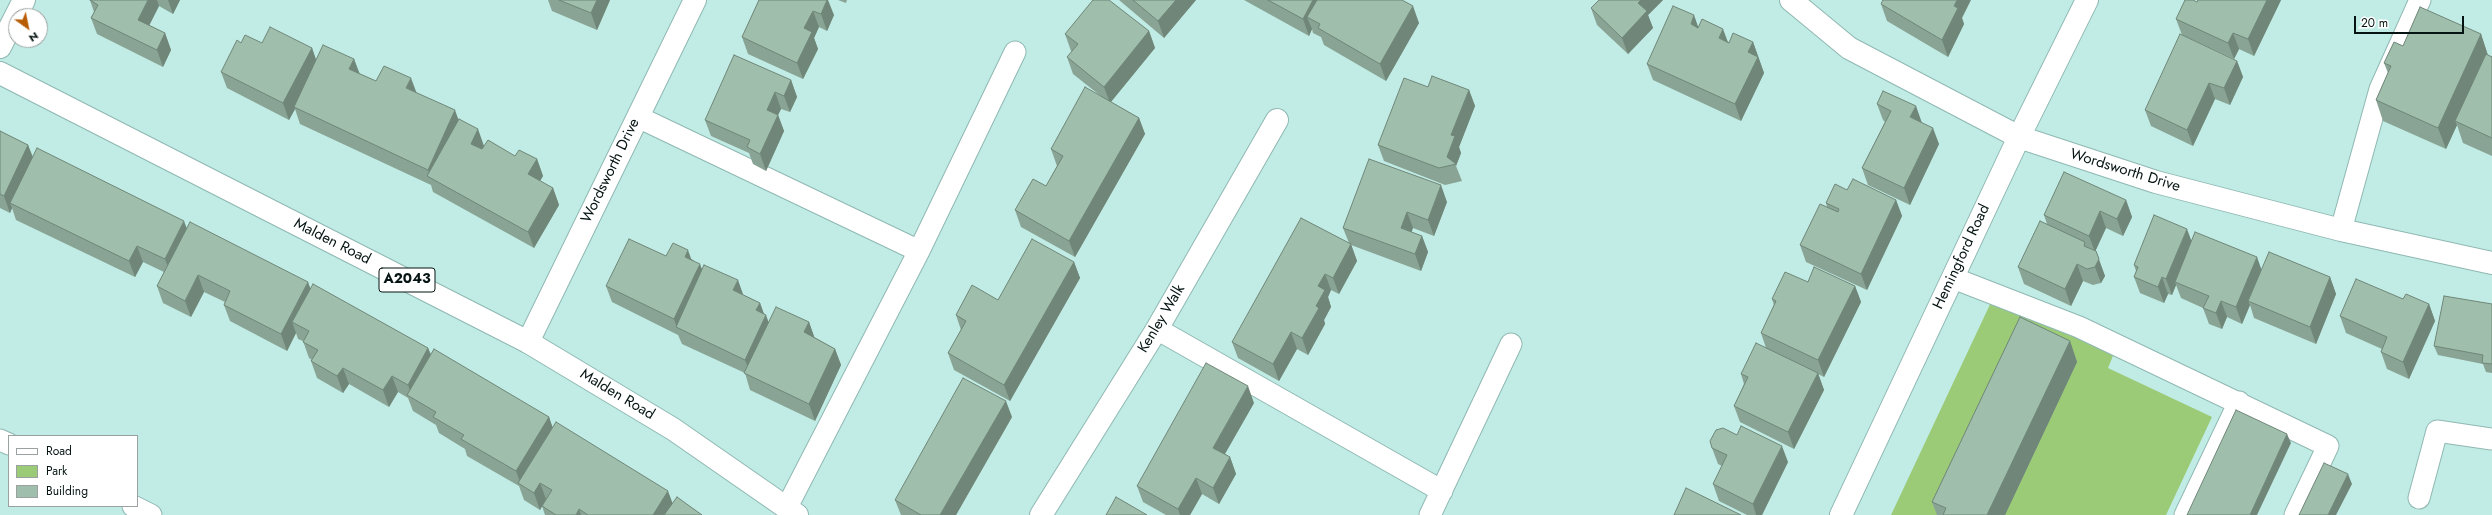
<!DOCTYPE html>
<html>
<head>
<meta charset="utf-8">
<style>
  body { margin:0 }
  #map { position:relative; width:2492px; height:515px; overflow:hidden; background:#c1ebe5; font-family:Jost,sans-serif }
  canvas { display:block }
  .legend { position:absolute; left:8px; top:435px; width:130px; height:72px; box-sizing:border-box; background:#fff; border:1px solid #9ba1a0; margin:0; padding:5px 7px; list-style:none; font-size:12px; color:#051412 }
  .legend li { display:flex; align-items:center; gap:8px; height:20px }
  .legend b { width:20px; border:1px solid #9ba1a0 }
  .north { position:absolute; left:8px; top:8px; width:40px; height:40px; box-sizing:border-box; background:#fff; border:1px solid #9ba1a0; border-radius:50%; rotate:147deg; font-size:11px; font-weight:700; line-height:16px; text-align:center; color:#051412 }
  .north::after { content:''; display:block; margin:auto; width:14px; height:18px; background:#b75b04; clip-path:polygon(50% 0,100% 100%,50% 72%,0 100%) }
  .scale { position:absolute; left:2354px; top:16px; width:110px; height:18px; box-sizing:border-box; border:2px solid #051412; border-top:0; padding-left:5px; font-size:12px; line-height:14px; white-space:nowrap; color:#051412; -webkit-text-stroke:3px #fff; paint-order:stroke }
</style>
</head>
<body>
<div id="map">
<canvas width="2492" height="515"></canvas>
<ul class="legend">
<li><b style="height:5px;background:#fff"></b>Road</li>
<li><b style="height:11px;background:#9ccb77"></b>Park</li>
<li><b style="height:11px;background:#9fbfac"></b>Building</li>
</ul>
<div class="north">N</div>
<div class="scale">20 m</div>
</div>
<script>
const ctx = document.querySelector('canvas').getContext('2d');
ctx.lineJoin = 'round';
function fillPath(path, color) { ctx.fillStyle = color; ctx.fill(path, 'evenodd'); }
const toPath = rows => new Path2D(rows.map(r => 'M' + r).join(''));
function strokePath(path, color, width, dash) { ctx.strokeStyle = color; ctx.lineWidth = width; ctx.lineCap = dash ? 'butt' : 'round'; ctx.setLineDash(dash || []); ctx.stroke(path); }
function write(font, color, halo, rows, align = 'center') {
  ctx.font = font + ' Jost,sans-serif'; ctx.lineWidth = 3.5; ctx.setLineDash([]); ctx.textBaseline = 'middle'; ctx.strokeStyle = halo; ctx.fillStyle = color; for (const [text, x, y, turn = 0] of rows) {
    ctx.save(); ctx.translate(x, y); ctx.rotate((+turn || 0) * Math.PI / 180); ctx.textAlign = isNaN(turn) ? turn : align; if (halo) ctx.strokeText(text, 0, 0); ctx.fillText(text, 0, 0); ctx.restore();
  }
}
const green = toPath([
  [1993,298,2115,351,2108,368,2212,417,2166,515,1891,515]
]);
const service = toPath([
  [638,117,919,251],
  [2341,230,2380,89,2420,0],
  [1953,278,2079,327,2328,446,2295,515],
  [1157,329,1442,491],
  [0,440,9,444],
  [2419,498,2437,431,2492,439],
  [133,506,151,515],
  [787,507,919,251,1015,52],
  [1430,515,1511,344],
  [2185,515,2239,402]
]);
const minor = toPath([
  [1791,0,1849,48,2019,137,2156,182,2341,230,2492,263],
  [0,47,24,0],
  [528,342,695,0],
  [1041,515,1157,329,1277,120],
  [1841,515,2019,137,2087,0]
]);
const primary = toPath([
  [0,73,528,342,673,429,797,515]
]);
const wall = toPath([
  [90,0,180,0,173,14,159,6,149,25,165,33,171,50,163,67,97,34,91,18,94,12],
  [548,0,610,0,597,30,552,11],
  [759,0,834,15,827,31,819,27,814,38,818,49,803,79,748,54,742,37],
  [838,0,847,0,846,3],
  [1119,0,1196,0,1164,38],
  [1244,0,1402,0,1419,23,1386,81,1324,45,1321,37,1313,33,1312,29,1309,36],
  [1599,0,1663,0,1648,15,1653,28,1628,54,1597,25,1591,8],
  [2198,0,2281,0,2254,56,2239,49,2234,59,2182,35,2176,19,2197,2],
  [1881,4,1962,18,1964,24,1948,57,1887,21],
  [1698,26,1728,42,1753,42,1764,73,1741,121,1653,80,1647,64],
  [1149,31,1155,48,1111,102,1139,118,1145,134,1075,257,1021,227,1015,210,1046,186,1057,166,1051,149,1102,97,1073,74,1067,57,1072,51,1071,51,1065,34],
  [2481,34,2488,55,2492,57,2492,156,2463,143,2457,125,2446,149,2383,121,2376,100,2388,73,2384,63,2403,46],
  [241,43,262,43,312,48,316,61,354,59,360,74,376,81,416,92,458,120,484,146,515,156,537,159,543,176,540,181,553,188,559,205,534,248,433,192,431,185,300,124,295,109,289,120,227,88,221,72],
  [2237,61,2243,77,2230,105,2215,99,2193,146,2151,126,2145,110],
  [791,80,797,97,790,112,781,109,778,115,784,131,766,171,753,164,749,153,711,136,705,120],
  [1428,87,1469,90,1475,106,1459,147,1461,153,1456,166,1462,181,1445,185,1384,161,1378,145],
  [1877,104,1921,122,1939,144,1910,205,1868,185,1862,168,1885,122,1883,120],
  [0,131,28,145,33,157,187,228,311,289,428,348,431,354,549,417,552,427,673,504,702,515,545,515,542,506,540,510,524,500,519,486,467,456,465,449,439,433,436,425,413,411,408,398,398,392,389,407,349,384,343,393,317,378,311,361,312,360,309,358,303,341,298,339,296,333,287,351,230,321,224,305,225,302,204,292,191,317,163,303,157,286,164,272,143,262,135,277,16,220,12,208,10,213,0,208],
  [1896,200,1902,216,1867,290,1806,262,1800,245,1827,207,1826,203],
  [2126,200,2132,217,2123,236,2106,228,2095,251,2105,276,2101,283,2093,285,2083,281,2071,306,2024,284,2018,267,2047,224,2044,215],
  [1447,202,1434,236,1413,228,1411,232,1422,236,1428,252,1421,271,1351,245,1357,261,1339,294,1331,290,1328,297,1331,307,1324,320,1325,324,1308,355,1297,349,1279,381,1238,358,1232,342,1349,243,1343,228],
  [2192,241,2261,270,2330,277,2336,294,2316,344,2254,318,2250,305,2242,324,2227,317,2222,329,2209,324,2203,308,2181,298,2176,285,2172,295,2168,294,2164,303,2140,293,2134,277,2136,271,2134,265],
  [666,256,692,259,702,269,743,295,760,303,764,314,769,323,809,322,814,337,835,349,841,365,815,421,750,390,745,373,682,344,678,335,612,302,606,286],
  [1074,262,1080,278,1010,401,954,370,948,353,961,330,956,315,998,300],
  [1808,282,1855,286,1861,302,1824,377,1818,374,1824,390,1794,449,1740,422,1734,406,1744,384,1741,374,1766,348,1761,333,1774,305,1772,299],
  [2403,299,2429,304,2435,321,2409,379,2387,369,2381,352,2382,349,2346,333,2340,316],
  [2492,304,2492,373,2486,372,2483,364,2438,355,2434,346],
  [2070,341,2077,362,2005,515,1937,515,1932,502],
  [1254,403,1225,454,1230,457,1236,474,1219,504,1202,494,1190,515,1166,515,1143,502,1137,486],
  [1012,417,956,515,901,515,895,500],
  [1737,435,1788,462,1762,515,1747,515,1719,501,1713,484,1722,466,1718,464,1712,448]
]);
const shadedWall = toPath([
  [148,0,157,0,159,6,144,36,138,20],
  [168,0,180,0,173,14],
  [597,0,610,0,597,30,591,13],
  [827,0,828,0,834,15,827,31,821,14],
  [1176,0,1196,0,1164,38,1158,21],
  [1313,0,1328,0,1307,17,1312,29,1309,36,1303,19],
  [1641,0,1663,0,1648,15,1653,28,1628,54,1622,38,1638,3],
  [1957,0,1971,0,1962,18,1964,24,1948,57,1942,40,1954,6],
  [2267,0,2281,0,2254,56,2248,39],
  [1413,6,1419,23,1386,81,1380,64],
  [813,11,819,27,814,38,818,49,803,79,797,63,804,28],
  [1694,15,1700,32,1691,24],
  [1723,29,1729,45,1719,38],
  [1149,31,1155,48,1110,103,1104,87],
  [165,33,171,50,163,67,157,50],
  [2233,33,2239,49,2234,59,2228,43],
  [2481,34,2488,56,2455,121,2457,125,2446,149,2438,128],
  [1753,42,1764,73,1741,121,1735,104,1748,52],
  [312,48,318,65,294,107,295,109,289,120,283,103],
  [354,59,360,76,349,69],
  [2237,61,2243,77,2230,105,2224,88],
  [411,78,417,94,406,88],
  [791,80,797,97,790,112,784,96],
  [2209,83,2215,99,2193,146,2187,130],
  [1469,90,1475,106,1459,147,1461,153,1456,166,1456,164,1447,157,1451,135],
  [775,92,781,109,778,115,784,131,766,171,760,154,767,110],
  [1916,106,1922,123,1910,117],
  [455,110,461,127,430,177,428,170],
  [1139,118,1145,134,1075,257,1069,241],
  [1933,128,1939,144,1910,205,1904,188],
  [478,129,484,146,477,160,471,144],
  [28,145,34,161,10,203,12,208,10,213,4,196],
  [537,159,543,176,534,191,528,174],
  [1441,185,1447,202,1434,236,1428,220],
  [553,188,559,205,534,248,528,232],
  [1896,200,1902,216,1867,290,1861,274],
  [2126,200,2132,217,2123,236,2117,219],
  [2100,211,2106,228,2095,252,2089,236],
  [1407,212,1413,228,1407,244,1401,228],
  [184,221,190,237,171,276,165,259],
  [2187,229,2193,245,2175,282,2176,285,2172,295,2166,279],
  [1422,236,1428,252,1421,271,1415,254],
  [1351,244,1357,261,1339,294,1333,278],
  [137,246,143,262,135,277,129,261],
  [688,250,694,267,685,257],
  [2096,251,2105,276,2101,283,2095,267],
  [2257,257,2263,274,2248,301,2250,305,2242,324,2236,307],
  [1074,262,1080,278,1010,401,1004,385],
  [700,264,706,280,677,328,674,319],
  [2077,264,2083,281,2071,306,2065,289],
  [1325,274,1331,290,1328,297,1331,307,1324,320,1325,324,1308,355,1302,338,1316,306,1318,286],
  [198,275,204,292,191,317,185,301],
  [2162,277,2168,294,2164,303,2158,287],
  [2330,277,2336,294,2316,344,2310,327],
  [738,280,744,297,733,290],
  [308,282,314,298,292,322,296,333,287,351,281,334],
  [1855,286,1861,302,1824,377,1818,360],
  [2221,301,2227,317,2222,329,2216,313],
  [760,303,765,317,766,315,772,332,751,376,745,360,756,310],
  [2429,304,2435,321,2409,379,2403,362],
  [809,322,815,339,804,332],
  [1291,332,1297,349,1279,381,1273,364],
  [2070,341,2077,362,2005,515,1987,515],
  [428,348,434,364,413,399,408,385],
  [835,349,841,365,815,421,809,404],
  [343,368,349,384,343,393,337,376],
  [1818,373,1824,390,1794,449,1788,432],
  [392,376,398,392,389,407,383,390],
  [1248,386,1254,403,1219,464,1213,448],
  [1006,401,1012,417,956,515,940,515],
  [549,417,555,434,521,485,516,471],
  [2287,434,2291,443,2257,515,2250,515],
  [1782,446,1788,462,1762,515,1756,515,1753,504],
  [1230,457,1236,474,1219,504,1213,488],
  [2348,474,2352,484,2336,515,2328,515],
  [1196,478,1202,494,1190,515,1180,515,1178,509],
  [540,483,546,499,540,510,534,493],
  [668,491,674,507,669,515,653,515],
  [579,509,581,515,576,515]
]);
const building = toPath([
  [90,0,148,0,138,20,165,33,157,50,91,18,98,5,90,0],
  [559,0,597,0,591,13,559,0],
  [759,0,827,0,821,14,813,11,804,28,812,32,797,63,742,37,759,0],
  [1093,0,1109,0,1149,31,1104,87,1067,57,1078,44,1065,34,1093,0],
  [1133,0,1176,0,1158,21,1133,0],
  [1268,0,1313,0,1303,19,1268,0],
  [1317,0,1402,0,1413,6,1380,64,1318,28,1320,24,1307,17,1317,0],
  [1599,0,1641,0,1638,3,1647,11,1622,38,1591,8,1599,0],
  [1883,0,1957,0,1954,6,1958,8,1942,40,1881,4,1883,0],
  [2185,0,2193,0,2197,2,2198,0,2267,0,2248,39,2233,33,2228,43,2176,19,2185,0],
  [1673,6,1694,15,1691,24,1698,28,1702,19,1723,29,1719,38,1729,43,1733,33,1753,42,1748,52,1758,57,1735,104,1647,64,1673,6],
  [2420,7,2481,34,2438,128,2376,100,2391,66,2384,63,2394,42,2403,46,2420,7],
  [270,27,312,48,283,103,221,72,237,40,241,43,245,35,262,43,270,27],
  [2180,34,2237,61,2224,88,2209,83,2187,130,2145,110,2180,34],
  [323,45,354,59,349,69,376,81,384,66,411,78,406,88,455,110,428,170,294,107,323,45],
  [2486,54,2492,57,2492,138,2455,121,2486,54],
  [734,55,791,80,784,96,775,92,767,110,778,115,760,154,747,147,750,140,705,120,734,55],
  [1432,76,1469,90,1451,135,1455,136,1447,157,1456,164,1439,168,1378,145,1404,78,1428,87,1432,76],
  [1085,87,1139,118,1069,241,1015,210,1033,179,1046,186,1063,156,1051,149,1085,87],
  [1883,91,1916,106,1910,117,1933,128,1904,188,1862,168,1891,111,1877,104,1883,91],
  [459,119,478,129,471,144,482,149,488,140,515,156,519,150,537,159,528,174,553,188,528,232,427,176,459,119],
  [0,131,28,145,4,196,0,194,0,131],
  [37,148,184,221,165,259,137,246,129,261,10,203,37,148],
  [1369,159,1441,185,1428,220,1407,212,1401,228,1422,236,1415,254,1343,228,1369,159],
  [2064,172,2126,200,2117,219,2100,211,2089,236,2044,215,2064,172],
  [1853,179,1896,200,1861,274,1800,245,1820,204,1838,212,1839,209,1826,203,1835,184,1847,190,1853,179],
  [2154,215,2187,229,2166,279,2162,277,2158,287,2134,277,2138,267,2134,265,2154,215],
  [1301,218,1351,244,1333,278,1325,274,1318,286,1325,290,1316,306,1319,308,1302,338,1291,332,1273,364,1232,342,1301,218],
  [2040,221,2085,242,2084,246,2096,251,2099,259,2095,267,2087,269,2077,264,2065,289,2018,267,2040,221],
  [190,222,308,282,281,334,224,305,230,291,198,275,185,301,157,286,190,222],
  [2195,232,2257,257,2236,307,2221,301,2216,313,2203,308,2209,296,2175,282,2195,232],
  [629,239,666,256,673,243,688,250,685,257,700,264,674,319,606,286,629,239],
  [1032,239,1074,262,1004,385,948,353,966,321,956,315,972,285,998,300,1032,239],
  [2269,252,2330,277,2310,327,2248,301,2269,252],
  [704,265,738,280,733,290,760,303,756,310,766,315,745,360,676,327,704,265],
  [1814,267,1855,286,1818,360,1761,333,1776,301,1772,299,1785,272,1808,282,1814,267],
  [2356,279,2403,299,2406,294,2429,304,2403,362,2381,352,2387,337,2340,316,2356,279],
  [313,284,428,348,408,385,392,376,383,390,343,368,337,376,311,361,318,350,303,342,309,331,292,322,313,284],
  [2444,296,2492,304,2492,364,2482,363,2483,355,2434,346,2444,296],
  [776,307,809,322,804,332,835,349,809,404,744,373,776,307],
  [2020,317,2070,341,1987,515,1943,515,1946,508,1932,502,2020,317],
  [1756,343,1818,373,1788,432,1734,406,1748,377,1741,374,1756,343],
  [434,349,549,417,516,471,461,439,464,435,433,417,436,412,407,395,434,349],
  [1206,363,1248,386,1213,448,1230,457,1213,488,1196,478,1178,509,1137,486,1206,363],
  [963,378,1006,401,940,515,921,515,895,500,963,378],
  [2236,410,2287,434,2250,515,2187,515,2236,410],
  [556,422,668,491,653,515,588,515,579,509,576,515,556,515,542,506,552,490,540,483,534,493,518,483,556,422],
  [1741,426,1782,446,1753,504,1713,484,1727,455,1712,448,1710,441,1716,430,1723,428,1737,435,1741,426],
  [2324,463,2348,474,2328,515,2299,515,2324,463],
  [1686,488,1741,515,1674,515,1686,488],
  [677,497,702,515,664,515,677,497],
  [1116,497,1147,515,1106,515,1116,497]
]);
const shields = [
  [407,280,56]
];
const shieldNames = [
  ["A2043",407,280]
];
const streetNames = [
  ["Wordsworth Drive",611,171,-64],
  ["Wordsworth Drive",2125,171,17],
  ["Malden Road",332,242,27],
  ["Hemingford Road",1962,257,-65],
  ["Kenley Walk",1162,319,-59],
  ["Malden Road",617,395,31]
];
fillPath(green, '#9ccb77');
strokePath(service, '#8fb8b2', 23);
strokePath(minor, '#8fb8b2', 24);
strokePath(primary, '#8fb8b2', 24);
strokePath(service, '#fff', 21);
strokePath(minor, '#fff', 22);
strokePath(primary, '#fff', 22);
fillPath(wall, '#89a494');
fillPath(shadedWall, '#6f8678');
fillPath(building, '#9fbfac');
strokePath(building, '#6f8678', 1);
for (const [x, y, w] of shields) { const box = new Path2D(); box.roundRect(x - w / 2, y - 12, w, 24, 3); ctx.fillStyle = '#fff'; ctx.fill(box); strokePath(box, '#051412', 1); }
write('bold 14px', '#051412', null, shieldNames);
write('15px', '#051412', '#fff', streetNames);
</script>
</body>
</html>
